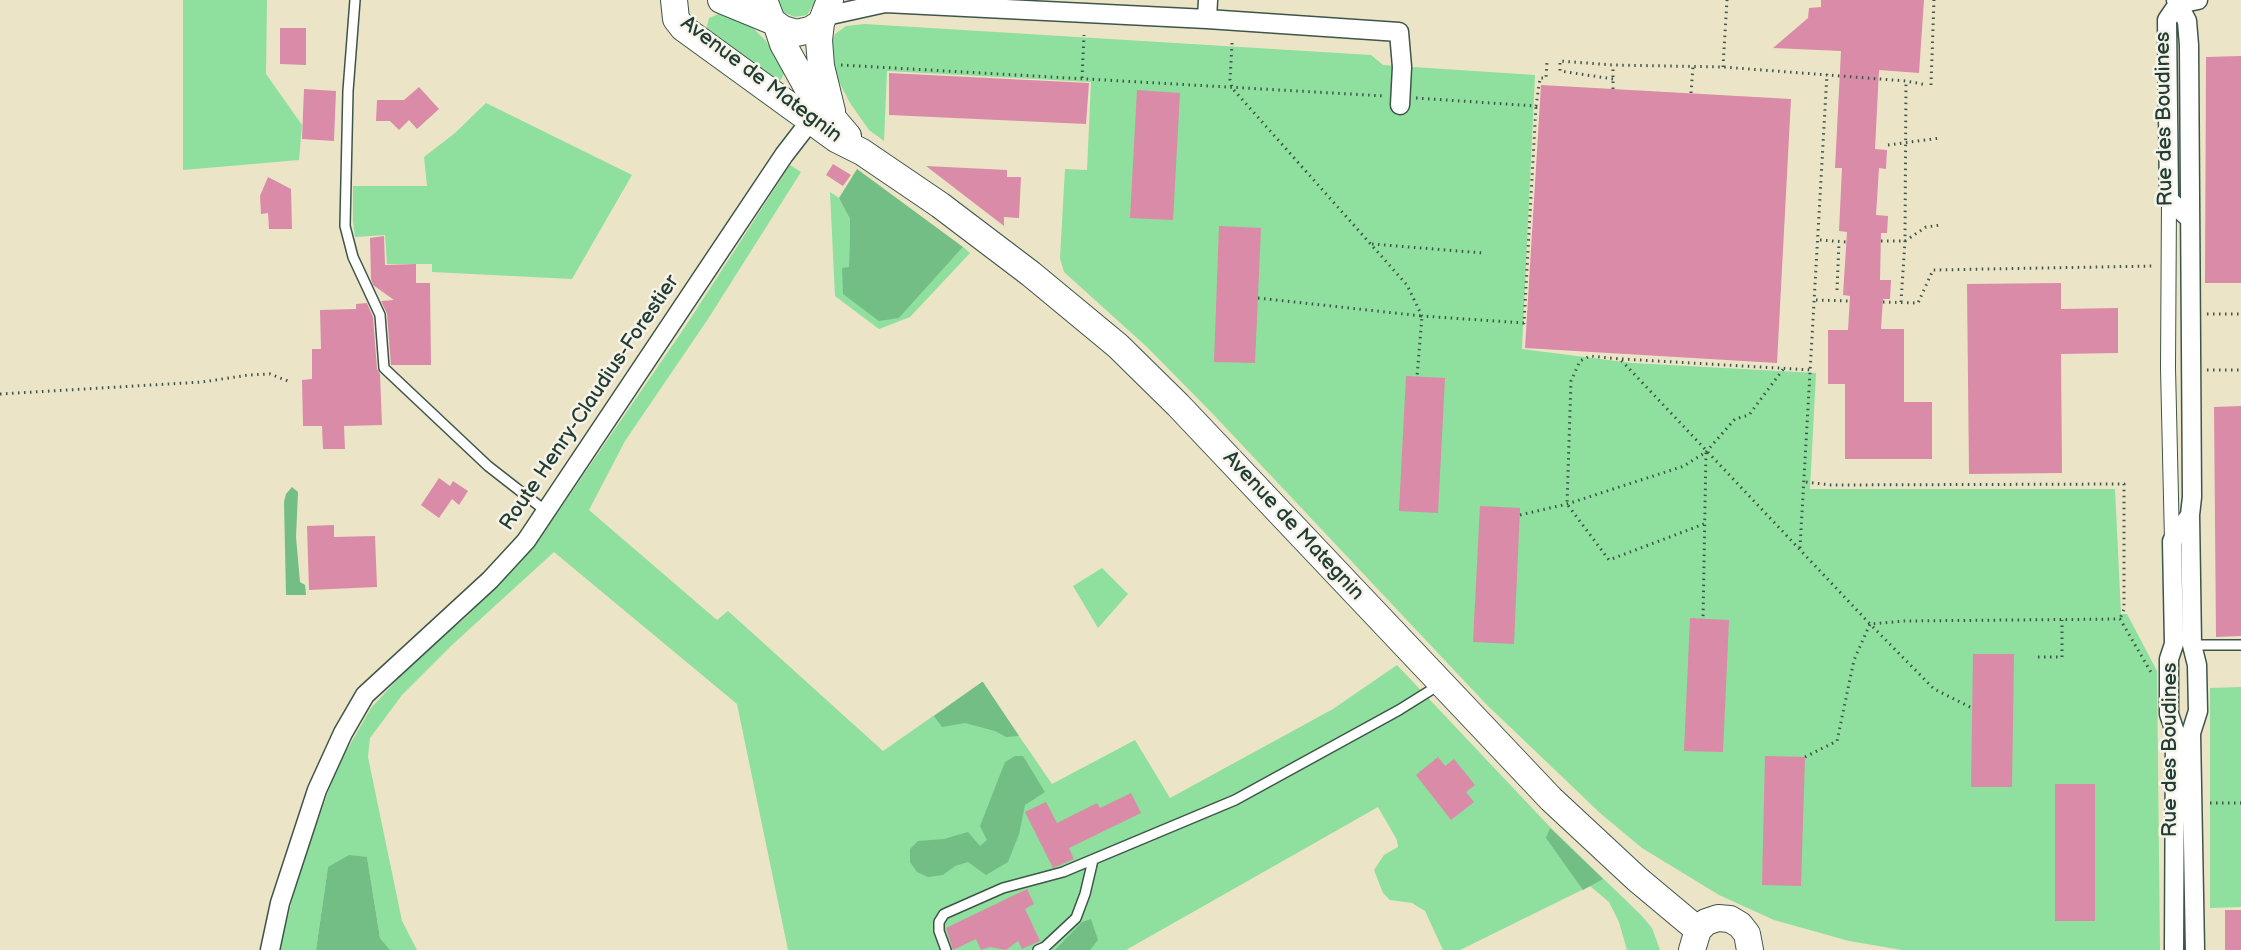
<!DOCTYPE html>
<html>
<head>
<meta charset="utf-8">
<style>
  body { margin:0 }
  canvas { display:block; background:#ebe4c7 }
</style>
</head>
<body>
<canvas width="2241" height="950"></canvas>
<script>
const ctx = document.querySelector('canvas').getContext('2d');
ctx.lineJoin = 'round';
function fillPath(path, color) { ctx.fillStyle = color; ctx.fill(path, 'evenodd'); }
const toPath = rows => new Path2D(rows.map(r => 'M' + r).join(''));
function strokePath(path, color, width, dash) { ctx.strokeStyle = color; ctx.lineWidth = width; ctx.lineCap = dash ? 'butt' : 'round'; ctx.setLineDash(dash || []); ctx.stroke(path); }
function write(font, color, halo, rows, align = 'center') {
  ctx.font = font + ' "Balsamiq Sans",sans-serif'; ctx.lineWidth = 5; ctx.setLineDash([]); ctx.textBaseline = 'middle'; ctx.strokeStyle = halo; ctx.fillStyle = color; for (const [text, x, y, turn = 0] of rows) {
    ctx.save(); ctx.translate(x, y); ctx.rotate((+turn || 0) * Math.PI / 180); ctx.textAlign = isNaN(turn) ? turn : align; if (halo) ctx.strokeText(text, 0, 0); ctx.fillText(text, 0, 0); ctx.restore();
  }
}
const green = toPath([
  [183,0,267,0,266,74,302,125,299,160,183,170],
  [778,0,816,0,807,15,795,17,783,12],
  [723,12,728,12,726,17,749,24,766,41,785,72,779,83,706,30,709,18],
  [865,24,1371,55,1383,65,1535,75,1522,349,1632,363,1816,373,1810,489,2115,489,2121,614,2127,614,2157,671,2160,950,1902,950,1849,941,1774,920,1719,895,1642,848,1600,813,1486,704,1212,413,1147,347,1064,272,1060,258,1065,169,1087,170,1091,82,887,71,884,141,869,130,850,103,839,82,832,59,830,47,835,34,846,26],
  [486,103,632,175,572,279,432,272,432,264,387,264,385,235,355,237,353,221,353,186,427,186,424,157,455,133],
  [790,165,801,172,708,319,625,441,589,510,717,620,728,611,883,751,982,682,1052,784,1135,740,1170,798,1333,709,1397,665,1550,827,1641,915,1652,928,1660,950,1627,950,1619,922,1609,902,1590,886,1460,950,1443,950,1425,911,1412,903,1390,900,1383,893,1374,870,1384,855,1398,847,1397,840,1378,807,1126,950,788,950,737,704,554,552,452,645,402,695,370,738,368,757,402,921,417,950,390,950,380,938,367,857,328,867,316,950,279,950,301,867,337,767,371,708,419,656,464,619,518,565,540,538,685,327],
  [830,192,839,198,850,219,849,267,899,318,963,247,970,253,910,317,879,329,835,296],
  [1102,568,1128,594,1098,628,1073,586],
  [2241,687,2241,907,2210,908,2210,688]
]);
const forest = toPath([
  [857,169,963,247,899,318,879,321,843,294,842,268,849,267,850,219,839,198],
  [292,487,298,492,296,537,300,582,305,585,306,595,286,595,284,502,286,494],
  [982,682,983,682,1019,736,1006,737,995,731,965,723,942,727,934,716],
  [1015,756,1023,756,1045,792,1025,805,1019,834,1008,862,986,875,968,862,955,866,943,875,928,877,917,872,910,862,910,849,918,841,944,839,968,832,980,846,987,840,980,826,1005,762],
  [1550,828,1603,879,1583,890,1546,838],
  [349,855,367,857,380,938,390,950,316,950,328,867],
  [1091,919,1098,940,1090,950,1055,950,1082,922]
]);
const building = toPath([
  [1821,0,1924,0,1919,73,1879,70,1875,149,1887,150,1886,169,1879,168,1876,215,1888,216,1887,233,1881,233,1880,280,1891,280,1890,299,1883,299,1881,329,1904,329,1904,402,1932,402,1932,459,1845,459,1845,384,1828,384,1828,330,1848,330,1850,296,1843,295,1847,232,1839,231,1842,168,1835,168,1841,51,1773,48,1808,18,1809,8,1821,7],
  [280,28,306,28,306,65,280,64],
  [2241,56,2241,283,2205,283,2206,57],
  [889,73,1089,83,1086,124,889,115],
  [1541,85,1791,99,1777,363,1525,348],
  [419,87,439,109,417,129,409,120,399,130,390,121,376,121,377,100,404,100],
  [304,89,336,91,334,141,302,139],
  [1137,90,1180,93,1173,220,1130,218],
  [833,164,851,175,843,186,826,175],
  [926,166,1007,170,1007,177,1021,177,1019,218,1004,217,1004,226],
  [268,177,291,189,292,229,269,229,268,213,261,214,260,196],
  [1219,226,1261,228,1255,363,1214,362],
  [384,236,385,265,416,264,416,283,430,283,431,365,391,365,387,314,381,301,394,300,373,285,371,279,370,238],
  [2061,283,2061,309,2118,308,2118,353,2061,354,2062,473,1969,474,1967,284],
  [367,303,373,317,377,369,380,374,382,425,344,426,345,449,323,449,322,426,303,426,302,380,312,379,312,349,321,349,320,310,356,309,356,304],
  [1406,376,1445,378,1438,513,1399,511],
  [2241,406,2241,636,2216,637,2214,407],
  [439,478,450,486,453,481,468,491,459,505,452,499,439,518,421,505],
  [1480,506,1520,508,1514,644,1473,642],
  [334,525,334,537,375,536,377,587,309,590,307,526],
  [1690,618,1729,620,1723,752,1684,751],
  [1973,654,2014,654,2012,787,1971,787],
  [1765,756,1805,757,1801,886,1762,885],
  [1438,757,1445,766,1454,759,1475,785,1466,792,1474,802,1451,820,1416,775],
  [2055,784,2095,784,2095,921,2055,921],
  [1131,793,1141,813,1069,848,1074,859,1053,868,1025,812,1046,802,1057,823,1097,803,1100,808],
  [1027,889,1034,904,1025,909,1040,941,1022,949,1018,941,1006,950,990,947,981,950,976,939,953,950,946,928],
  [2225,910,2241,910,2241,950,2225,950]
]);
const path = toPath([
  [1232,43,1230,80,1232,88,1407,285,1422,316,1524,323,1536,106],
  [841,65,1385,96],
  [1723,67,1727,0],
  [1082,78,1084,35],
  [1613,79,1560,71,1560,61,1613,65,1723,67,1906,81,1927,85],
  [1931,85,1934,0],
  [1613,89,1613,65],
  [1691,93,1693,66],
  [1416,98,1536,106,1540,78,1546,78,1547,61],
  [1888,145,1940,138],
  [1820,240,1847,242],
  [1881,241,1905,241,1926,227,1941,225],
  [1372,244,1483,253],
  [1837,290,1839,242],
  [1258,298,1422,316,1417,377],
  [1816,300,1850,301],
  [1883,302,1918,303,1933,270,2154,266],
  [1901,302,1905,241,1906,81],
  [2207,314,2241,314],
  [1622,359,1812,370],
  [2207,370,2241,370],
  [0,394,202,382,249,375,270,374,288,381],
  [1706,452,1735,419,1749,415,1784,368],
  [1806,482,1831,485,2124,484,2124,609,2120,619],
  [1520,515,1567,504,1684,466,1706,452,1703,619],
  [1704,524,1609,560,1567,504,1571,381,1580,361,1590,356,1620,359,1870,624,1905,621,2120,619,2152,674],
  [1800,548,1827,74],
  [2038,657,2062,657,2062,620],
  [1805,757,1837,741,1854,660,1870,624,1934,689,1972,708],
  [2210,803,2241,803]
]);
const service = toPath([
  [355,0,348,91,345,226,353,257,380,315,384,368,488,466,547,512],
  [2192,645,2241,645],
  [946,950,939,931,939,922,944,914,1003,888,1063,872,1235,800,1399,710,1439,685],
  [1038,950,1045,947,1076,918,1085,894,1093,860]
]);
const pedestrian = toPath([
  [2169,200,2168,368,2172,541]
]);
const minor = toPath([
  [2176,0,2187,21,2189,45,2192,497,2190,515,2192,645,2197,665,2198,711,2191,733,2195,950],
  [2178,4,2167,20,2169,200,2189,218],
  [2178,4,2198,0],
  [826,16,885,3,1207,19,1399,32,1402,67,1400,105],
  [1207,19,1208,0],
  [270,950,280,903,317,790,343,733,365,695,490,580,526,541,784,155,811,120],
  [2174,950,2175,732,2169,714,2169,659,2174,644,2172,541,2190,515]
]);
const secondary = toPath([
  [674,0,676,19,683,28,836,139,862,152,940,205,1031,274,1118,346,1178,405,1551,799,1637,879,1698,930],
  [721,0,772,21],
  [764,0,772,21,783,29,796,33,810,30,821,23,830,0],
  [821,23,819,40,821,66,832,111],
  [777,26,783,44,808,89,848,136],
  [1692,950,1698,930,1706,922,1718,918,1730,919,1740,925,1747,934,1750,950]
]);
const streetNames = [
  ["Avenue de Mategnin",761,80,37],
  ["Rue des Boudines",2165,119,-91],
  ["Route Henry-Claudius-Forestier",590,403,-56],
  ["Avenue de Mategnin",1293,526,47],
  ["Rue des Boudines",2171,750,-90]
];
fillPath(green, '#8fdf9e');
fillPath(forest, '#73be85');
fillPath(building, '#da8ba8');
strokePath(service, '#3e564a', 12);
strokePath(pedestrian, '#3e564a', 16);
strokePath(minor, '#3e564a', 21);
strokePath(secondary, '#3e564a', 28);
strokePath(path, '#3e564a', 3, [1.5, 4.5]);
strokePath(service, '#fff', 9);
strokePath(pedestrian, '#fff', 14);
strokePath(minor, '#fff', 18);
strokePath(secondary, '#fff', 26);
write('21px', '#1f3d34', '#f7f3e8', streetNames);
</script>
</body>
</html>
